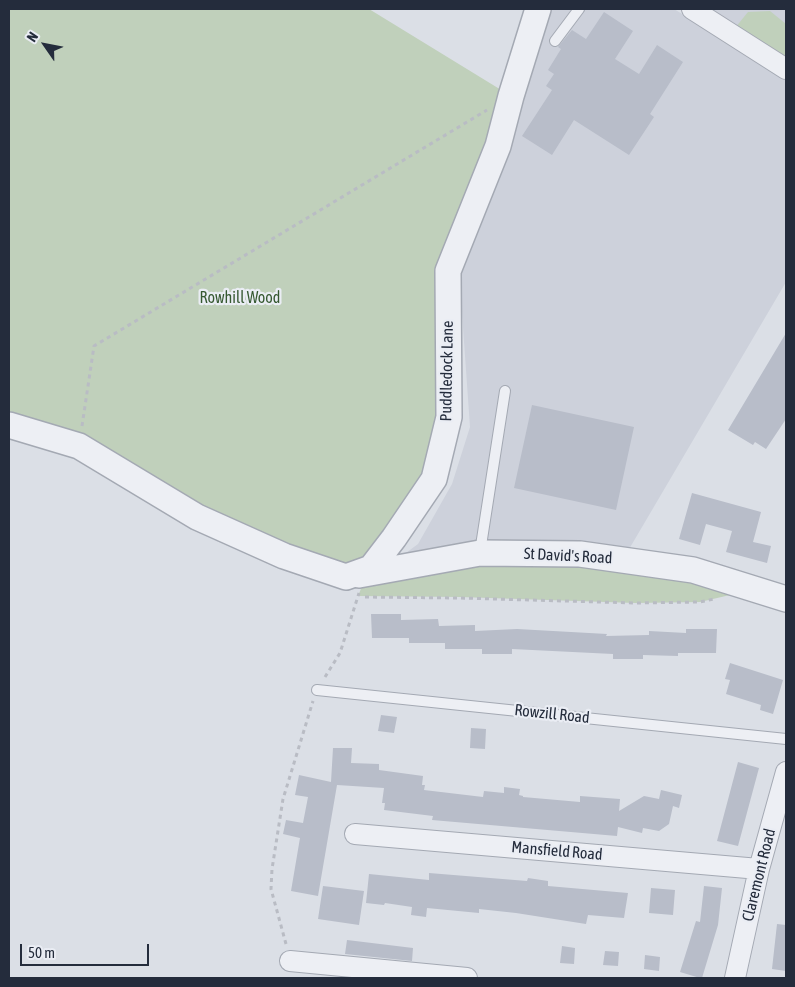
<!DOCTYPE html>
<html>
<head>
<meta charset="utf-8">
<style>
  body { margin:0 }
  #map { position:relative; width:795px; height:987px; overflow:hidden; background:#dbdfe6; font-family:"Asap Condensed",sans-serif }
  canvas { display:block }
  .frame { position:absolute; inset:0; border:10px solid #242c3c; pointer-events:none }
  .north { position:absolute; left:20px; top:20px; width:50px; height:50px; -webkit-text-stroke:4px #eaedf4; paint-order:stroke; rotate:303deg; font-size:14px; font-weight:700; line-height:20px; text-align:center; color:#242c3c }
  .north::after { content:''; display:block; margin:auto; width:18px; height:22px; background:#242c3c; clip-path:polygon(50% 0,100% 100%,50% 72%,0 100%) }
  .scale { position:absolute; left:20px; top:944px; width:129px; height:22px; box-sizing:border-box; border:2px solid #242c3c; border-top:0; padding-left:6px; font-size:15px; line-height:18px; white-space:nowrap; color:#242c3c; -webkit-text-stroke:4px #eaedf4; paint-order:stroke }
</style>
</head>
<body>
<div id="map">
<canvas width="795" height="987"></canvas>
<div class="frame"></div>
<div class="north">N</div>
<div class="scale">50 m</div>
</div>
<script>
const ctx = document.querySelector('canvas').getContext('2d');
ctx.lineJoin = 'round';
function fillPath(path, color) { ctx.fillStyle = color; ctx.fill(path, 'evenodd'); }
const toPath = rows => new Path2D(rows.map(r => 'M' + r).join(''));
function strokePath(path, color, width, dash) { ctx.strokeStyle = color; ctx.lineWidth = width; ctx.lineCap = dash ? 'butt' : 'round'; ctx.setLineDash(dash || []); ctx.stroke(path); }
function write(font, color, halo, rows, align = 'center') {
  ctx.font = font + ' "Asap Condensed",sans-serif'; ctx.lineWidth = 4.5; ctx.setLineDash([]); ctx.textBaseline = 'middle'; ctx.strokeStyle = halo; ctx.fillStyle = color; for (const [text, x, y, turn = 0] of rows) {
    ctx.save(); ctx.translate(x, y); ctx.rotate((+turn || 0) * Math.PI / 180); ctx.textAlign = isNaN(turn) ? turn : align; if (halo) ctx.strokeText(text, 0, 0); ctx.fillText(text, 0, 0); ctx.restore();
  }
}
const built = toPath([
  [546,9,674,9,786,78,786,282,625,556,387,567,418,544,452,484,470,427,459,270],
  [704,9,786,9,786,58]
]);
const green = toPath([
  [9,9,369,9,511,96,447,271,433,478,392,538,347,575,9,423],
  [770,11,786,24,786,58,735,28,748,12],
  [480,553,743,586,730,595,700,602,635,603,460,597,358,596,367,574]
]);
const building = toPath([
  [604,12,633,31,615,59,639,74,657,45,683,62,650,114,654,117,629,155,574,120,552,155,522,136,552,90,546,86,554,74,548,70,561,49,558,47,572,30,586,39],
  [786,333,786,419,766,449,755,442,753,445,728,430],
  [532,405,634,427,616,510,514,488],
  [692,493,761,512,753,542,771,546,767,563,726,552,732,531,706,524,700,545,679,539],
  [371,614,401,614,401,620,438,619,439,626,475,625,475,631,517,629,607,634,606,636,649,635,649,631,686,633,686,629,717,629,716,653,678,653,678,656,643,655,643,659,613,659,613,654,512,649,512,654,482,654,482,649,445,649,445,643,409,643,409,638,372,638],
  [730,663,783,680,773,714,760,710,761,705,726,694,730,680,725,679],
  [381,715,397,717,394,733,378,731],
  [471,728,486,729,485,749,470,748],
  [333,748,352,748,351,763,379,764,379,770,423,776,422,785,425,785,424,790,483,797,484,791,504,793,504,787,520,789,519,795,523,796,523,797,580,802,580,796,620,799,619,811,644,796,659,799,661,790,682,795,679,808,673,806,669,824,659,831,643,828,642,833,618,827,617,836,432,820,433,816,384,810,385,803,382,803,384,788,337,785,318,896,291,891,300,838,283,834,286,820,303,823,308,797,295,795,299,775,331,782],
  [738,762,759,768,738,846,717,841],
  [429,873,527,881,528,878,548,881,548,886,628,893,624,918,588,915,586,924,516,913,479,909,479,913,427,908,426,917,411,915,412,907,385,903,384,905,366,903,369,874,429,880],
  [323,886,364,891,359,925,318,919],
  [704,886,722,888,718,925,702,978,700,978,680,972,696,921,700,922],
  [651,888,675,890,673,915,649,913],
  [777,924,786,925,786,971,772,969],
  [347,940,413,948,412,961,345,954],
  [562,946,575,948,574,964,560,963],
  [605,951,619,952,618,966,603,965],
  [645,955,660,957,659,971,644,969]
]);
const path = toPath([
  [82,426,94,346,487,110],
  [365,597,460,598,635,603,700,602,714,599],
  [325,677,340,653,359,593],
  [286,944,271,889,272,869,283,799,313,701]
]);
const service = toPath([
  [555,41,579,9],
  [480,552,505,391],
  [317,690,786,739]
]);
const minor = toPath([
  [692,9,786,69],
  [355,834,759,869],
  [290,961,467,978],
  [735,978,759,869,786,772]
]);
const tertiary = toPath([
  [9,425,79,446,197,517,284,556,346,577,371,568,394,538,434,479,449,417,448,271,498,146,511,96,538,9],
  [359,575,480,553,580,554,693,570,786,599]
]);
const parkNames = [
  ["Rowhill Wood",240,298]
];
const streetNames = [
  ["Puddledock Lane",447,371,-89],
  ["St David's Road",568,556,3],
  ["Rowzill Road",552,714,6],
  ["Mansfield Road",557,851,5],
  ["Claremont Road",759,875,-76]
];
fillPath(built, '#cdd1db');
fillPath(green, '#c0d0bb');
fillPath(building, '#b8bdc9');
strokePath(service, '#a4a9b3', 12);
strokePath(minor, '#a4a9b3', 22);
strokePath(tertiary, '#a4a9b3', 28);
strokePath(path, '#b9bcc4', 3, [4, 4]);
strokePath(service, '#edeff4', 10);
strokePath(minor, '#edeff4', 20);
strokePath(tertiary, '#edeff4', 25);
write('16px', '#365931', '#eaedf4', parkNames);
write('16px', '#242c3c', '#eaedf4', streetNames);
</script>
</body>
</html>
